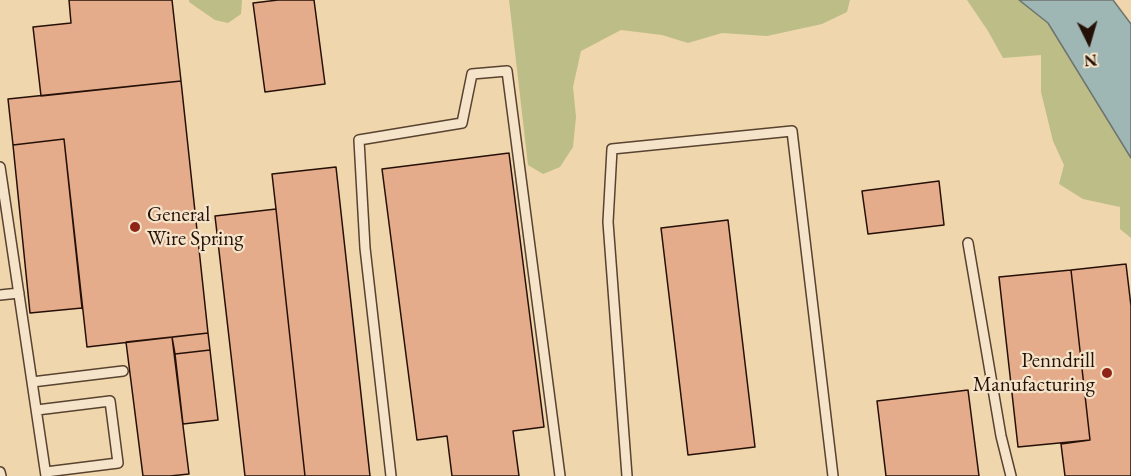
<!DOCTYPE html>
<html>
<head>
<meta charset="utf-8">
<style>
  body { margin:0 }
  #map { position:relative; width:1131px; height:476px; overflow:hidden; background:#efd6ac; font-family:"EB Garamond",serif }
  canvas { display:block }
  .north { position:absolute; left:1059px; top:12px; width:60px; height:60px; -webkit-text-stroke:4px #f5e4c9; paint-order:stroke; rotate:175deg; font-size:16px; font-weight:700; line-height:24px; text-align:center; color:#251007 }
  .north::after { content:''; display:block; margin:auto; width:21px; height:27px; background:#251007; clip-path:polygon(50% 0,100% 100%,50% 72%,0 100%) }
</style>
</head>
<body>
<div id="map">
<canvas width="1131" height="476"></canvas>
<div class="north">N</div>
</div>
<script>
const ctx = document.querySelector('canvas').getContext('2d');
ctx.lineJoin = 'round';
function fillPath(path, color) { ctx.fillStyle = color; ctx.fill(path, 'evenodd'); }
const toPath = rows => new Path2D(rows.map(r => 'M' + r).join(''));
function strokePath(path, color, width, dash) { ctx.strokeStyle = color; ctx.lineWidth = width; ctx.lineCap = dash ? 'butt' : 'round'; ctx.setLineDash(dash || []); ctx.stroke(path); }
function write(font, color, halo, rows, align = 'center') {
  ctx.font = font + ' "EB Garamond",serif'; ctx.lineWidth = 4.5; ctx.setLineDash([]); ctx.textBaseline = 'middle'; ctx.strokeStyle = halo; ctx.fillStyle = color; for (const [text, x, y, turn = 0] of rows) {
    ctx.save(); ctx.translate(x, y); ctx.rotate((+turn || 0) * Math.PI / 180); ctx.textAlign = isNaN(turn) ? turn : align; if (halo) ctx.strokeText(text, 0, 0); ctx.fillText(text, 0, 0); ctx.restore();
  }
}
const green = toPath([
  [189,0,242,0,241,14,228,23,215,20,189,2],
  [509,0,850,0,847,12,822,24,767,36,722,33,688,43,662,35,621,30,581,51,573,87,576,117,573,147,560,167,543,174,528,165],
  [967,0,1027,0,1053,20,1131,141,1131,238,1120,229,1120,207,1083,199,1059,184,1064,165,1053,141,1041,92,1041,55,1003,58,988,31]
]);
const water = toPath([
  [1019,0,1113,0,1131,24,1131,158,1048,23,1019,0]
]);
const building = toPath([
  [69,0,172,0,181,81,41,96,33,27,71,23,69,0],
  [278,0,314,0,325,84,265,92,253,3,278,0],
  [181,81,208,333,87,347,64,139,13,145,8,99,181,81],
  [64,139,82,308,30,313,13,145,64,139],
  [509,153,544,427,513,431,519,476,452,476,447,436,417,440,382,169,509,153],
  [336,167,370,476,305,476,276,209,272,174,336,167],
  [939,181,944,225,868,234,862,191,939,181],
  [276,209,305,476,245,476,215,216,276,209],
  [728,220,755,447,688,455,661,228,728,220],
  [1126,264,1131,306,1131,476,1065,476,1061,444,1090,440,1071,270,1126,264],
  [1071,270,1090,440,1018,447,999,277,1071,270],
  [208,333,210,350,175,354,172,337,208,333],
  [172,337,189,474,170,476,143,476,126,342,172,337],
  [210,350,218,420,183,424,175,354,210,350],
  [968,390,979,476,886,476,877,401,968,390]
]);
const lane = toPath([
  [0,167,46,476],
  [968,243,1001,436,1011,476],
  [0,295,19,293],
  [32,382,123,371],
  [37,410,110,401,118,463,46,472],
  [0,472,1,476],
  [391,476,365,248,359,140,462,123,472,74,507,71,560,476],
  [627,476,608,222,612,149,792,131,833,476]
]);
const markers = [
  [135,227,6,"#8f2418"],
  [1107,373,6,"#8f2418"]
];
const poiNames = [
  ["General",147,215],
  ["Wire Spring",147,239],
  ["Penndrill",1095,361,"right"],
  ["Manufacturing",1095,385,"right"]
];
fillPath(green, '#bdbd87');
fillPath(water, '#9eb7b4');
strokePath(water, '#6e746f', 1.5);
fillPath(building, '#e5ac8b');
strokePath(building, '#251007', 1.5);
strokePath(lane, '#584230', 12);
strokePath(lane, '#f5e4c9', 9);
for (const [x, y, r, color] of markers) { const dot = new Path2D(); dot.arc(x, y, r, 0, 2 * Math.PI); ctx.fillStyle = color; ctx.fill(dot); strokePath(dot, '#f5e4c9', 2); }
write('21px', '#251007', '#f5e4c9', poiNames, 'left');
</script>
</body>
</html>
